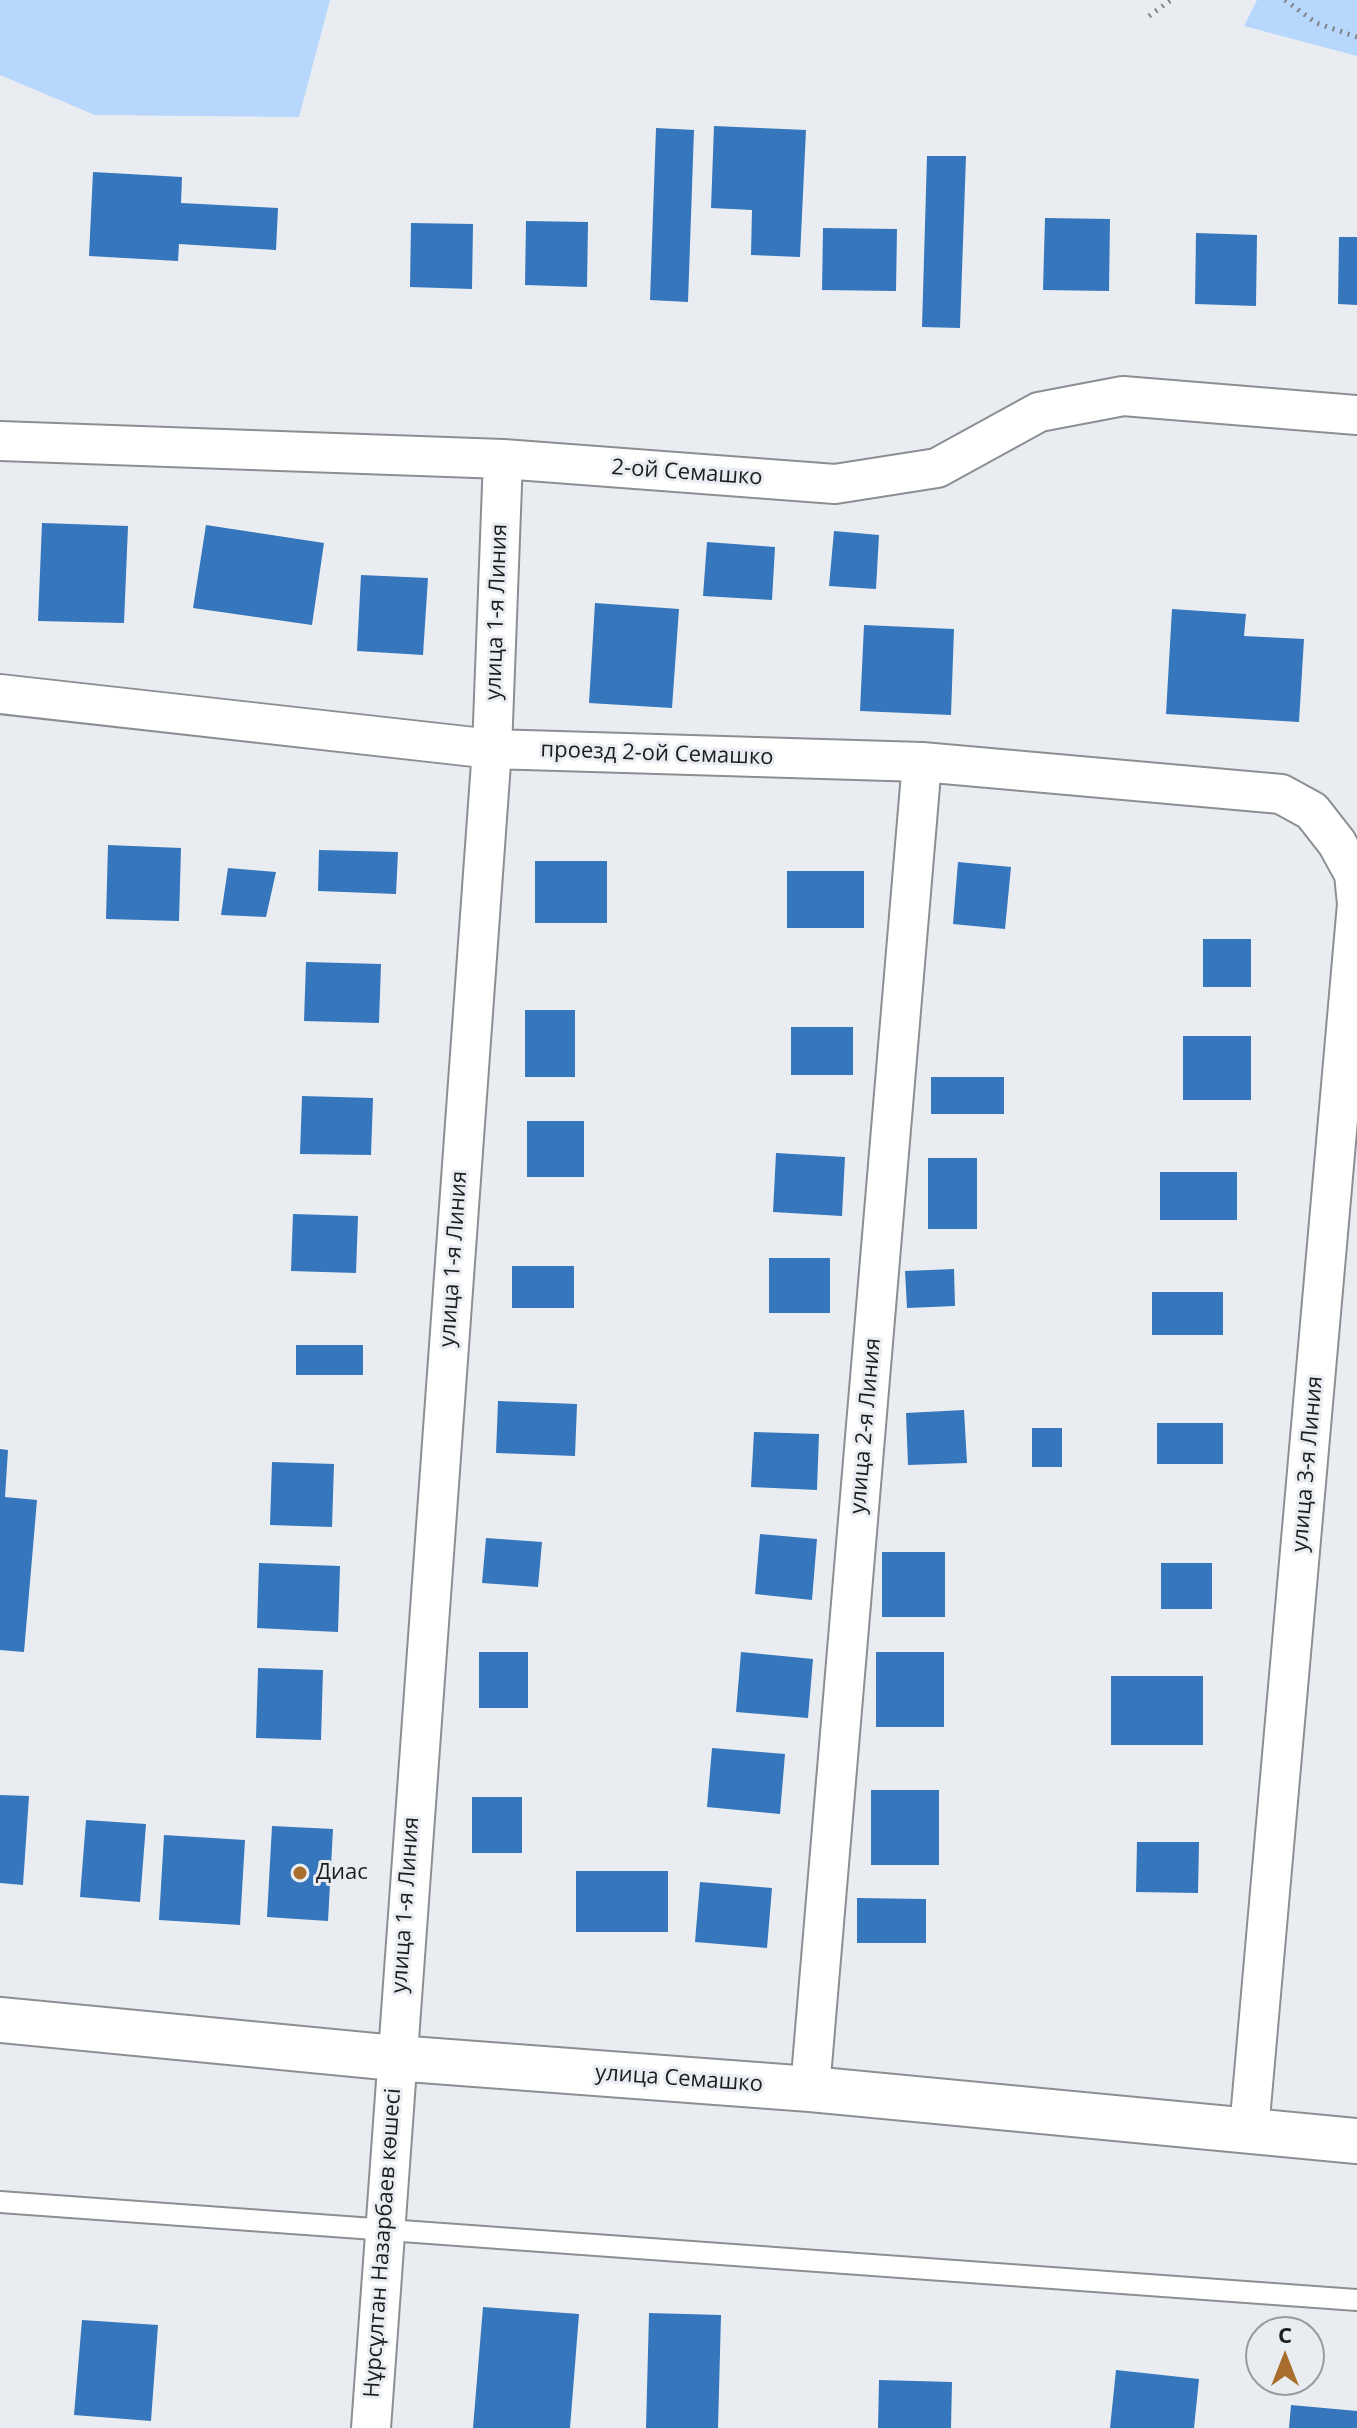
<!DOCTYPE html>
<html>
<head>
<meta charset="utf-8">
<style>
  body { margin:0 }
  #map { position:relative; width:1357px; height:2428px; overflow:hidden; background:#e9edf1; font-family:"Open Sans",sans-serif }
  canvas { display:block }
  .north { position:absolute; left:1245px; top:2316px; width:80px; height:80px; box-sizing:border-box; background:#e9edf1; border:2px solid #979a9d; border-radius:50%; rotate:0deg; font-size:22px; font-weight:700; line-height:32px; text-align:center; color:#1c1d1f }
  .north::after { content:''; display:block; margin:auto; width:28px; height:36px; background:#a86e2e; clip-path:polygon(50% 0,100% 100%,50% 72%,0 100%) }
</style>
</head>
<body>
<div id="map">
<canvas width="1357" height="2428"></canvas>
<div class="north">С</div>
</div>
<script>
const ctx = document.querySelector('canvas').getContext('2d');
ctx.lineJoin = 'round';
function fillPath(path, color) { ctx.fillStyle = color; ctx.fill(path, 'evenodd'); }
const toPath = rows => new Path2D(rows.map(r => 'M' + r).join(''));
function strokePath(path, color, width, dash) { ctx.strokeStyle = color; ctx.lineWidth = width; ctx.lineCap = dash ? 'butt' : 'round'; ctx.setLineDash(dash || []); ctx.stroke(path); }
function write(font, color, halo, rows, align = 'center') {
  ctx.font = font + ' "Open Sans",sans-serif'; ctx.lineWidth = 6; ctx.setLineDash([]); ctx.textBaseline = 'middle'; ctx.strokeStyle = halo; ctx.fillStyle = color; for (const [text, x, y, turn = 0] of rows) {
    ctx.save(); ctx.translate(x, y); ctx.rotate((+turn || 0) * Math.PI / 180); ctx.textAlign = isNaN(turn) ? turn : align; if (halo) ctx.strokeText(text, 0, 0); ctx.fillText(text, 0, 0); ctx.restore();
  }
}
const green = toPath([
  [0,0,330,0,299,117,95,115,0,75],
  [1257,0,1357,0,1357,56,1244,26]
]);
const building = toPath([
  [714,126,806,130,800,257,751,255,752,210,711,208],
  [656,128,694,130,688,302,650,300],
  [927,156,966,156,960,328,922,327],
  [93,172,182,177,181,203,278,208,276,250,179,244,178,261,89,256],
  [1045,218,1110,219,1109,291,1043,290],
  [526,221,588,222,587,287,525,285],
  [411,223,473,224,472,289,410,287],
  [823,228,897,229,896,291,822,290],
  [1196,233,1257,235,1256,306,1195,304],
  [1339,237,1357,237,1357,305,1338,304],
  [42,523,128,526,124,623,38,621],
  [206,525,324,543,312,625,193,608],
  [834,531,879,535,876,589,829,586],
  [707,542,775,547,772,600,703,596],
  [361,575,428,578,423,655,357,651],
  [595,603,679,609,672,708,589,703],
  [1172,609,1246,614,1244,636,1304,639,1299,722,1166,714],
  [864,625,954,629,951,715,860,711],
  [108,845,181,848,179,921,106,919],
  [319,850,398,852,396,894,318,891],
  [535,861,607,861,607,923,535,923],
  [958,862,1011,867,1005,929,953,924],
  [228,868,276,872,266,917,221,915],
  [787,871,864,871,864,928,787,928],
  [1203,939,1251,939,1251,987,1203,987],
  [306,962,381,964,379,1023,304,1021],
  [525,1010,575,1010,575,1077,525,1077],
  [791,1027,853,1027,853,1075,791,1075],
  [1183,1036,1251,1036,1251,1100,1183,1100],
  [931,1077,1004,1077,1004,1114,931,1114],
  [302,1096,373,1098,371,1155,300,1154],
  [527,1121,584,1121,584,1177,527,1177],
  [776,1153,845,1157,842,1216,773,1212],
  [928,1158,977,1158,977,1229,928,1229],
  [1160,1172,1237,1172,1237,1220,1160,1220],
  [293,1214,358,1216,356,1273,291,1271],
  [769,1258,830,1258,830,1313,769,1313],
  [512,1266,574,1266,574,1308,512,1308],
  [954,1269,955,1306,907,1308,905,1271],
  [1152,1292,1223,1292,1223,1335,1152,1335],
  [296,1345,363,1345,363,1375,296,1375],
  [498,1401,577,1404,575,1456,496,1453],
  [964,1410,967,1463,908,1465,906,1413],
  [1157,1423,1223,1423,1223,1464,1157,1464],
  [1032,1428,1062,1428,1062,1467,1032,1467],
  [754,1432,819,1434,817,1490,751,1487],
  [0,1449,8,1450,5,1497,37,1500,24,1652,0,1650],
  [272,1462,334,1464,332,1527,270,1525],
  [760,1534,817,1539,812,1600,755,1594],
  [486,1538,542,1542,538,1587,482,1583],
  [882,1552,945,1552,945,1617,882,1617],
  [259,1563,340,1566,338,1632,257,1628],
  [1161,1563,1212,1563,1212,1609,1161,1609],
  [479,1652,528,1652,528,1708,479,1708],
  [741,1652,813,1659,808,1718,736,1712],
  [876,1652,944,1652,944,1727,876,1727],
  [258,1668,323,1670,321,1740,256,1738],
  [1111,1676,1203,1676,1203,1745,1111,1745],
  [712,1748,785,1754,780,1814,707,1807],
  [871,1790,939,1790,939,1865,871,1865],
  [0,1795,29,1796,23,1885,0,1883],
  [472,1797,522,1797,522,1853,472,1853],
  [86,1820,146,1824,140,1902,80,1897],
  [272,1826,333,1829,328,1921,267,1917],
  [164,1835,245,1840,240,1925,159,1920],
  [1137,1842,1199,1842,1198,1893,1136,1892],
  [576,1871,668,1871,668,1932,576,1932],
  [700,1882,772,1888,767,1948,695,1942],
  [857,1898,926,1899,926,1943,857,1943],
  [483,2307,579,2314,570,2428,473,2428],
  [649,2313,721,2315,718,2428,646,2428],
  [82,2320,158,2325,151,2421,74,2415],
  [1116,2370,1199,2379,1194,2428,1110,2428],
  [879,2380,952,2382,951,2428,878,2428],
  [1291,2405,1357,2411,1357,2428,1289,2428]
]);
const path = toPath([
  [1285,0,1316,23,1357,37],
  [1149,16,1171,0]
]);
const service = toPath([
  [0,2202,1357,2300]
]);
const minor = toPath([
  [0,441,503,459,835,484,937,468,1039,412,1123,396,1357,415],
  [0,694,492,749,922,762,1281,794,1312,811,1337,843,1354,874,1357,904,1249,2130],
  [810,2089,922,762],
  [371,2428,492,749,503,459]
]);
const tertiary = toPath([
  [0,2020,395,2058,810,2089,1357,2141]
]);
const markers = [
  [300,1873,8,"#a86e2e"]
];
const streetNames = [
  ["2-ой Семашко",687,473,4],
  ["улица 1-я Линия",497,612,-88],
  ["проезд 2-ой Семашко",657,754,2],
  ["улица 1-я Линия",454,1259,-86],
  ["улица 2-я Линия",866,1426,-85],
  ["улица 3-я Линия",1308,1464,-85],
  ["улица 1-я Линия",406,1905,-86],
  ["улица Семашко",679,2079,4],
  ["Нұрсұлтан Назарбаев көшесі",383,2243,-86]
];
const poiNames = [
  ["Диас",316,1873]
];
fillPath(green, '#b8d7fd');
fillPath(building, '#3676bc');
strokePath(service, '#8b8f93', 24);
strokePath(minor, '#8b8f93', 42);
strokePath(tertiary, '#8b8f93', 48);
strokePath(path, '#818487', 5, [2, 6]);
strokePath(service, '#fff', 20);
strokePath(minor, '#fff', 38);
strokePath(tertiary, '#fff', 44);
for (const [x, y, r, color] of markers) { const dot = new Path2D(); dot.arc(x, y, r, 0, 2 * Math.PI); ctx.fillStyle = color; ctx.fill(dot); strokePath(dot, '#e9edf1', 3); }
write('22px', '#1c1d1f', '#e9edf1', streetNames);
write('22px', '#1c1d1f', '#e9edf1', poiNames, 'left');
</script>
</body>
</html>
